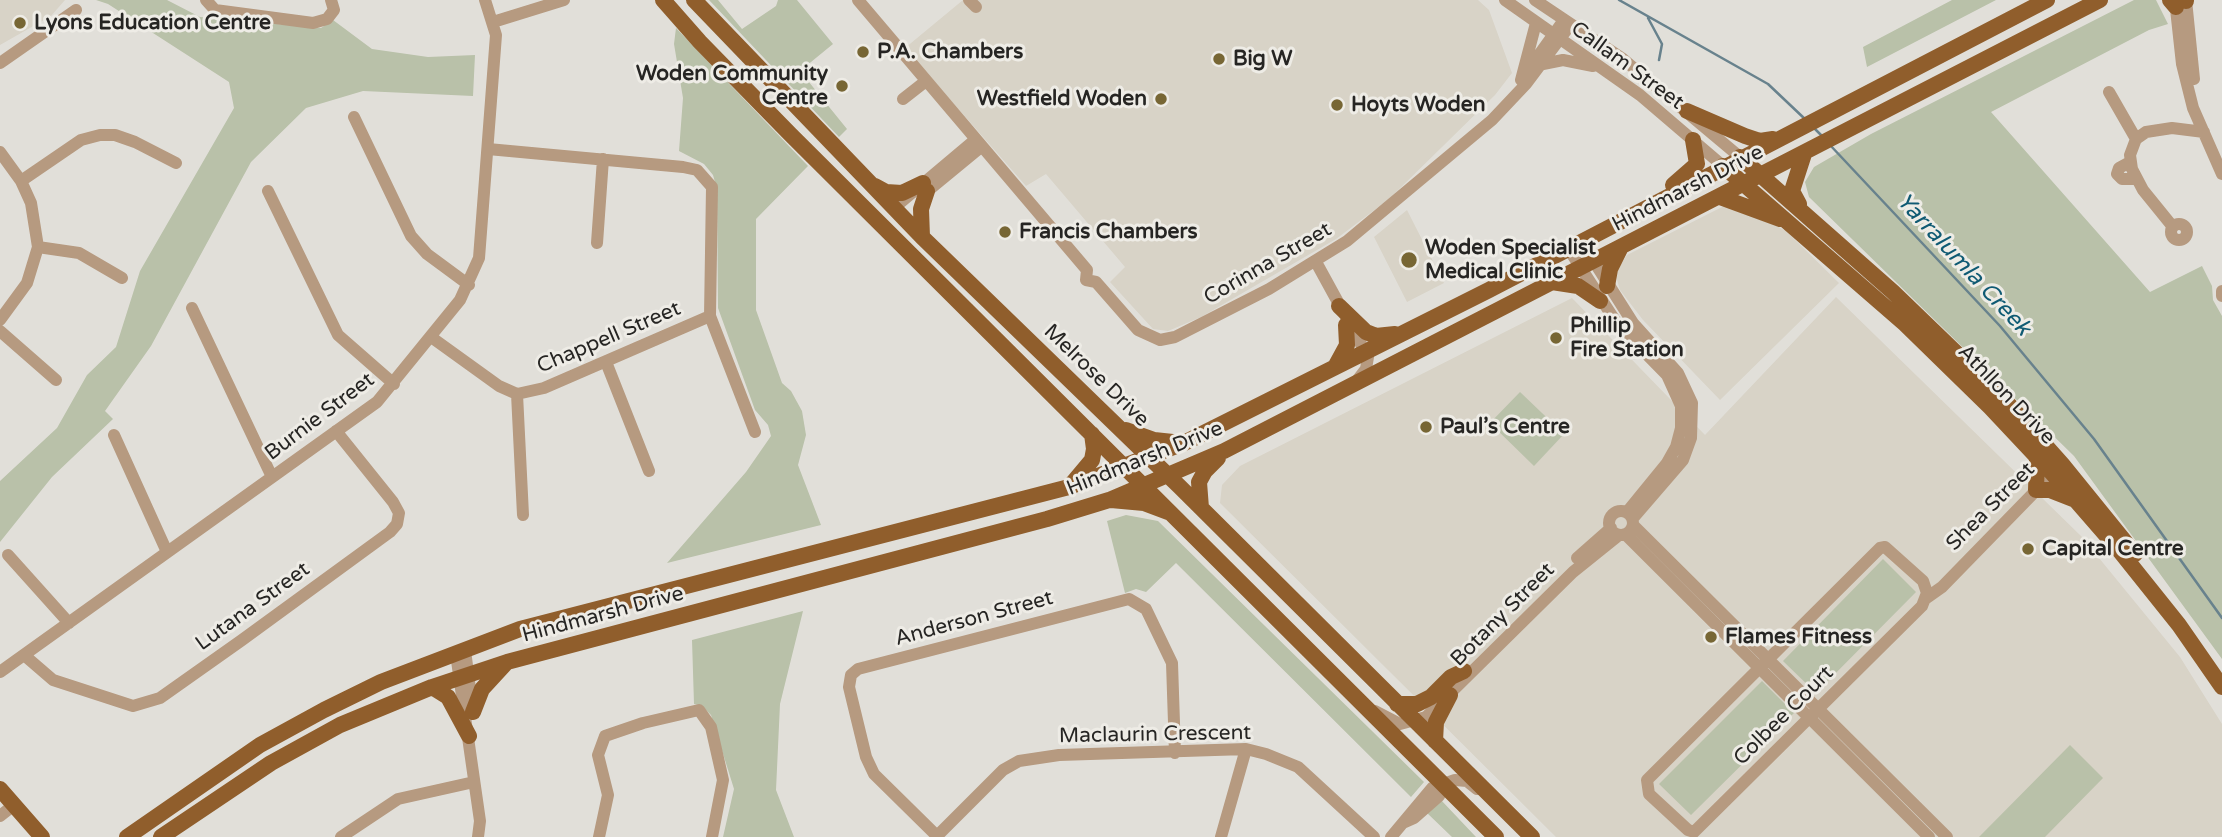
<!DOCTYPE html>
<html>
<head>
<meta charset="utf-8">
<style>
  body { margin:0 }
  canvas { display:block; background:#e1dfd9 }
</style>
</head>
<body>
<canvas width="2222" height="837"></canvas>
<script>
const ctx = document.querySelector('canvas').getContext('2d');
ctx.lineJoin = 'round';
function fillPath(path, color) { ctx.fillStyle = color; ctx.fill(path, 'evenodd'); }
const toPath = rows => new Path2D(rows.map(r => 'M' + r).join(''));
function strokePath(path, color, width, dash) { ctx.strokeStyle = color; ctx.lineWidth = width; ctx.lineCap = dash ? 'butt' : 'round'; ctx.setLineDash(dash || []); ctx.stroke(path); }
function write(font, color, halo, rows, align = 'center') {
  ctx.font = font + ' "Varela Round",sans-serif'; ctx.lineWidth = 6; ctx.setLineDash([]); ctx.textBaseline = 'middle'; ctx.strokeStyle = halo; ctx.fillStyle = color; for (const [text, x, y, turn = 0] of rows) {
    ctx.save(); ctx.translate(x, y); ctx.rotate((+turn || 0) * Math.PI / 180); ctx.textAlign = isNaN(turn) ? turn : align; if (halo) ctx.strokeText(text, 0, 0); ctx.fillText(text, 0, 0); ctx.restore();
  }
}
const built = toPath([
  [0,0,65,0,51,16,0,45],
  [963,0,1478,0,1489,10,1512,73,1495,95,1389,199,1336,239,1201,317,1168,331,1153,329,1110,282,1125,267,1046,174,1026,186,905,48],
  [1724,206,1743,208,1786,231,1839,283,1720,400,1643,320,1620,290,1615,273,1627,255],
  [1407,210,1444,283,1407,302,1374,237],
  [1836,297,2081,536,2180,657,2222,724,2222,837,1556,837,1220,503,1222,485,1240,466,1572,298,1705,435]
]);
const green = toPath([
  [96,0,167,0,200,17,321,28,333,20,372,49,428,57,475,55,473,96,363,91,306,108,251,162,151,346,105,411,113,419,52,477,0,542,0,481,57,428,87,375,116,347,140,271,234,108,229,82,108,4],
  [709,0,718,0,742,29,776,6,778,0,797,0,833,44,800,71,847,129,839,137],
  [1952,0,1996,0,1867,67,1863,47],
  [2134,0,2156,0,2168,24,2149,30,1991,112,2150,292,2202,266,2212,286,2213,300,2222,316,2222,659,2074,456,1809,197,1805,182,1814,167,1871,134],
  [676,28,808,166,756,219,756,310,782,383,791,391,802,411,806,435,798,465,821,525,667,563,746,472,771,436,768,425,755,410,718,308,717,189,713,175,704,164,679,151,683,98,674,44],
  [1520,392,1564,434,1534,466,1490,423],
  [1126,515,1158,521,1424,782,1411,797,1176,563,1146,592,1136,589,1125,593,1107,521],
  [1883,559,1916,592,1816,693,1783,661],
  [803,611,780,704,776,790,794,837,723,837,734,789,711,715,702,706,694,704,692,640],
  [1762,681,1794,713,1691,815,1659,784],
  [2070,745,2103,778,2045,837,1979,837],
  [1441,800,1476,837,1452,837,1426,812]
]);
const stream = toPath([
  [1619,0,1768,84,1806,120],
  [1648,18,1662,44,1659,60],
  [1813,127,1823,137],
  [1830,145,2000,326,2094,439,2222,618]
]);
const minor = toPath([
  [206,0,215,10,313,23,327,19,334,10,331,0],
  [858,0,1087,270,1086,280,1096,282,1138,330,1160,340,1175,337,1269,289,1347,241,1492,120,1526,84,1571,24],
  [969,0,976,7],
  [1505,0,1640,95,1723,166],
  [1535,0,1623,59,1740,157],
  [2175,0,2182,64,2193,108,2222,174],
  [2186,0,2194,79],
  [493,22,564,0],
  [0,63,76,10],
  [1543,64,1563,60,1593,66],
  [1531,66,1564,20],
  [1521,80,1536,23],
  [2109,92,2136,139],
  [903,99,926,81],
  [354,117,411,236,427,254,469,285],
  [0,152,21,181,31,203,38,247,27,283,0,320],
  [2130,162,2119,168,2117,174,2122,179,2137,179],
  [21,181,81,140,100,135,115,135,135,142,176,163],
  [931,188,982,146],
  [268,191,338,335,394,384],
  [894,208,976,139],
  '2171 232a8 8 0 1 1 16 0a8 8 0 1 1-16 0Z',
  [2173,227,2143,190,2132,169,2130,155,2136,139,2146,132,2172,128,2204,132],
  [1581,241,1633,323,1678,373,1692,403,1691,438,1683,460,1633,518],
  [597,243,603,159],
  [38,247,79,253,122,278],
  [1568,248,1618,325,1667,375,1681,406,1681,428,1676,447,1667,463,1627,512],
  [1316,262,1368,357,1366,369,1356,382],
  [2222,291,2222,296],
  [192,308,272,477],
  [710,316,755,432],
  [0,331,56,380],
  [431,337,499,386,517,394,544,388,710,316,712,187,697,170,683,167,488,149],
  [606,362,649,471],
  [517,394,523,515],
  [114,435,167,552],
  '1609 523a12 12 0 1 1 24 0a12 12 0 1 1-24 0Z',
  [1633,525,1947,837],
  [1625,534,1929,837],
  [1885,547,1923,581,1927,593,1922,606,1694,832,1688,830,1649,794,1647,780,1880,548,1885,547],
  [8,555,69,623],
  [1577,558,1611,528],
  [1925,599,1942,587,2057,469],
  [465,650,473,712],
  [456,654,480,821,478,837],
  [24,655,53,680,133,706,160,698,242,640,390,532,397,524,399,513,393,502,336,431],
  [0,672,377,402,460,300,479,258,496,35,485,0],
  [1375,711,1400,724,1426,717,1573,572,1619,535],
  [0,816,14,805],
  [1405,822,1414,818,1439,796,1444,785],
  [937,836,874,774,866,757,849,687,851,675,858,669,1129,599,1146,609,1172,663,1175,753],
  [341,837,398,799,474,782],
  [599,837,608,795,598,755,605,736,643,723,699,710,711,727,723,780,712,837],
  [936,837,1003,770,1019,761,1059,755,1246,749,1266,754,1298,767,1374,837],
  [1221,837,1246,749],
  [1391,837,1432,788,1455,780,1467,781,1477,789]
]);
const major = toPath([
  [663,0,700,42,790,134,1496,837],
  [694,0,922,237,1180,487,1532,837],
  [2170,0,2176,7],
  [2186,1,2186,0],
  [1687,111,1745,136,1760,141,1773,139],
  [1740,157,1893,292,2004,399,2062,464,2135,554],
  [1723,166,1905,324,1990,407,2052,473,2119,550,2179,625,2222,687],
  [1673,185,1697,164,1693,140],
  [875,186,886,192,902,193,923,183],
  [1720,197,1780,219],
  [1799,204,1792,191,1804,154],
  [922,237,921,209,927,191],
  [1552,282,1578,286,1600,301],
  [1607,286,1610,269,1621,247],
  [1339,306,1366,332,1376,336,1395,334],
  [1335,367,1347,345,1346,325],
  [1126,430,1154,440,1182,443],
  [2037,457,2036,490,2050,490,2073,499],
  [1071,485,1092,460,1094,449,1092,434],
  [1111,500,1144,503,1168,512],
  [1201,508,1199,482,1205,471,1218,458],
  [432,687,448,697,469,736],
  [1397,704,1417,704,1431,697,1451,677,1464,671],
  [473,712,482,689,505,664],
  [1435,741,1436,722,1450,695],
  [0,789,42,837],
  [127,837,260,745,324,710,381,682,520,629,1069,487,1184,443,1489,290,2047,0],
  [161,837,271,763,340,725,432,687,507,662,1047,519,1109,500,1224,451,2100,0]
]);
const markers = [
  [20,23,7,"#776634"],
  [863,52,7,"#776634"],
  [1219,59,7,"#776634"],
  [842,86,7,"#776634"],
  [1161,99,7,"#776634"],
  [1337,105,7,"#776634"],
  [1005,232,7,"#776634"],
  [1409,260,9,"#776634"],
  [1556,338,7,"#776634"],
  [1426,427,7,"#776634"],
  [2028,549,7,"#776634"],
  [1711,637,7,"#776634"]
];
const poiNames = [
  ["Lyons Education Centre",34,23],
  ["P.A. Chambers",877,52],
  ["Big W",1233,59],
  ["Woden Community",828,74,"right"],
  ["Centre",828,98,"right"],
  ["Westfield Woden",1147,99,"right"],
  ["Hoyts Woden",1351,105],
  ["Francis Chambers",1019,232],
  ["Woden Specialist",1425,248],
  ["Medical Clinic",1425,272],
  ["Phillip",1570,326],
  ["Fire Station",1570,350],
  ["Paul’s Centre",1440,427],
  ["Capital Centre",2042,549],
  ["Flames Fitness",1725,637]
];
const streetNames = [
  ["Callam Street",1627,66,36],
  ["Hindmarsh Drive",1688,189,-27],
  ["Corinna Street",1268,264,-30],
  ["Chappell Street",609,338,-23],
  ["Melrose Drive",1096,376,44],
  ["Athllon Drive",2006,395,46],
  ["Burnie Street",320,417,-37],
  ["Hindmarsh Drive",1145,459,-22],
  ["Shea Street",1991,507,-45],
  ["Lutana Street",253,607,-36],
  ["Hindmarsh Drive",603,615,-15],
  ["Botany Street",1503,615,-45],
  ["Anderson Street",974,619,-15],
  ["Colbee Court",1784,716,-45],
  ["Maclaurin Crescent",1155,735,-1]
];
const waterNames = [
  ["Yarralumla Creek",1963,265,47]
];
fillPath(built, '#d8d3c7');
fillPath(green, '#b9c1a9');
strokePath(stream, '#68828d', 2.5);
strokePath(minor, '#b69a80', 12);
strokePath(major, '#905e2c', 16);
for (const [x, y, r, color] of markers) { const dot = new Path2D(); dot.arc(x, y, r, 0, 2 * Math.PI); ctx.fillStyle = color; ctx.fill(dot); strokePath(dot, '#eeece6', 2.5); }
write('bold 21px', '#262523', '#eeece6', poiNames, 'left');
write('21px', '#262523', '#eeece6', streetNames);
write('italic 23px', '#0f5a73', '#eeece6', waterNames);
</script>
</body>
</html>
